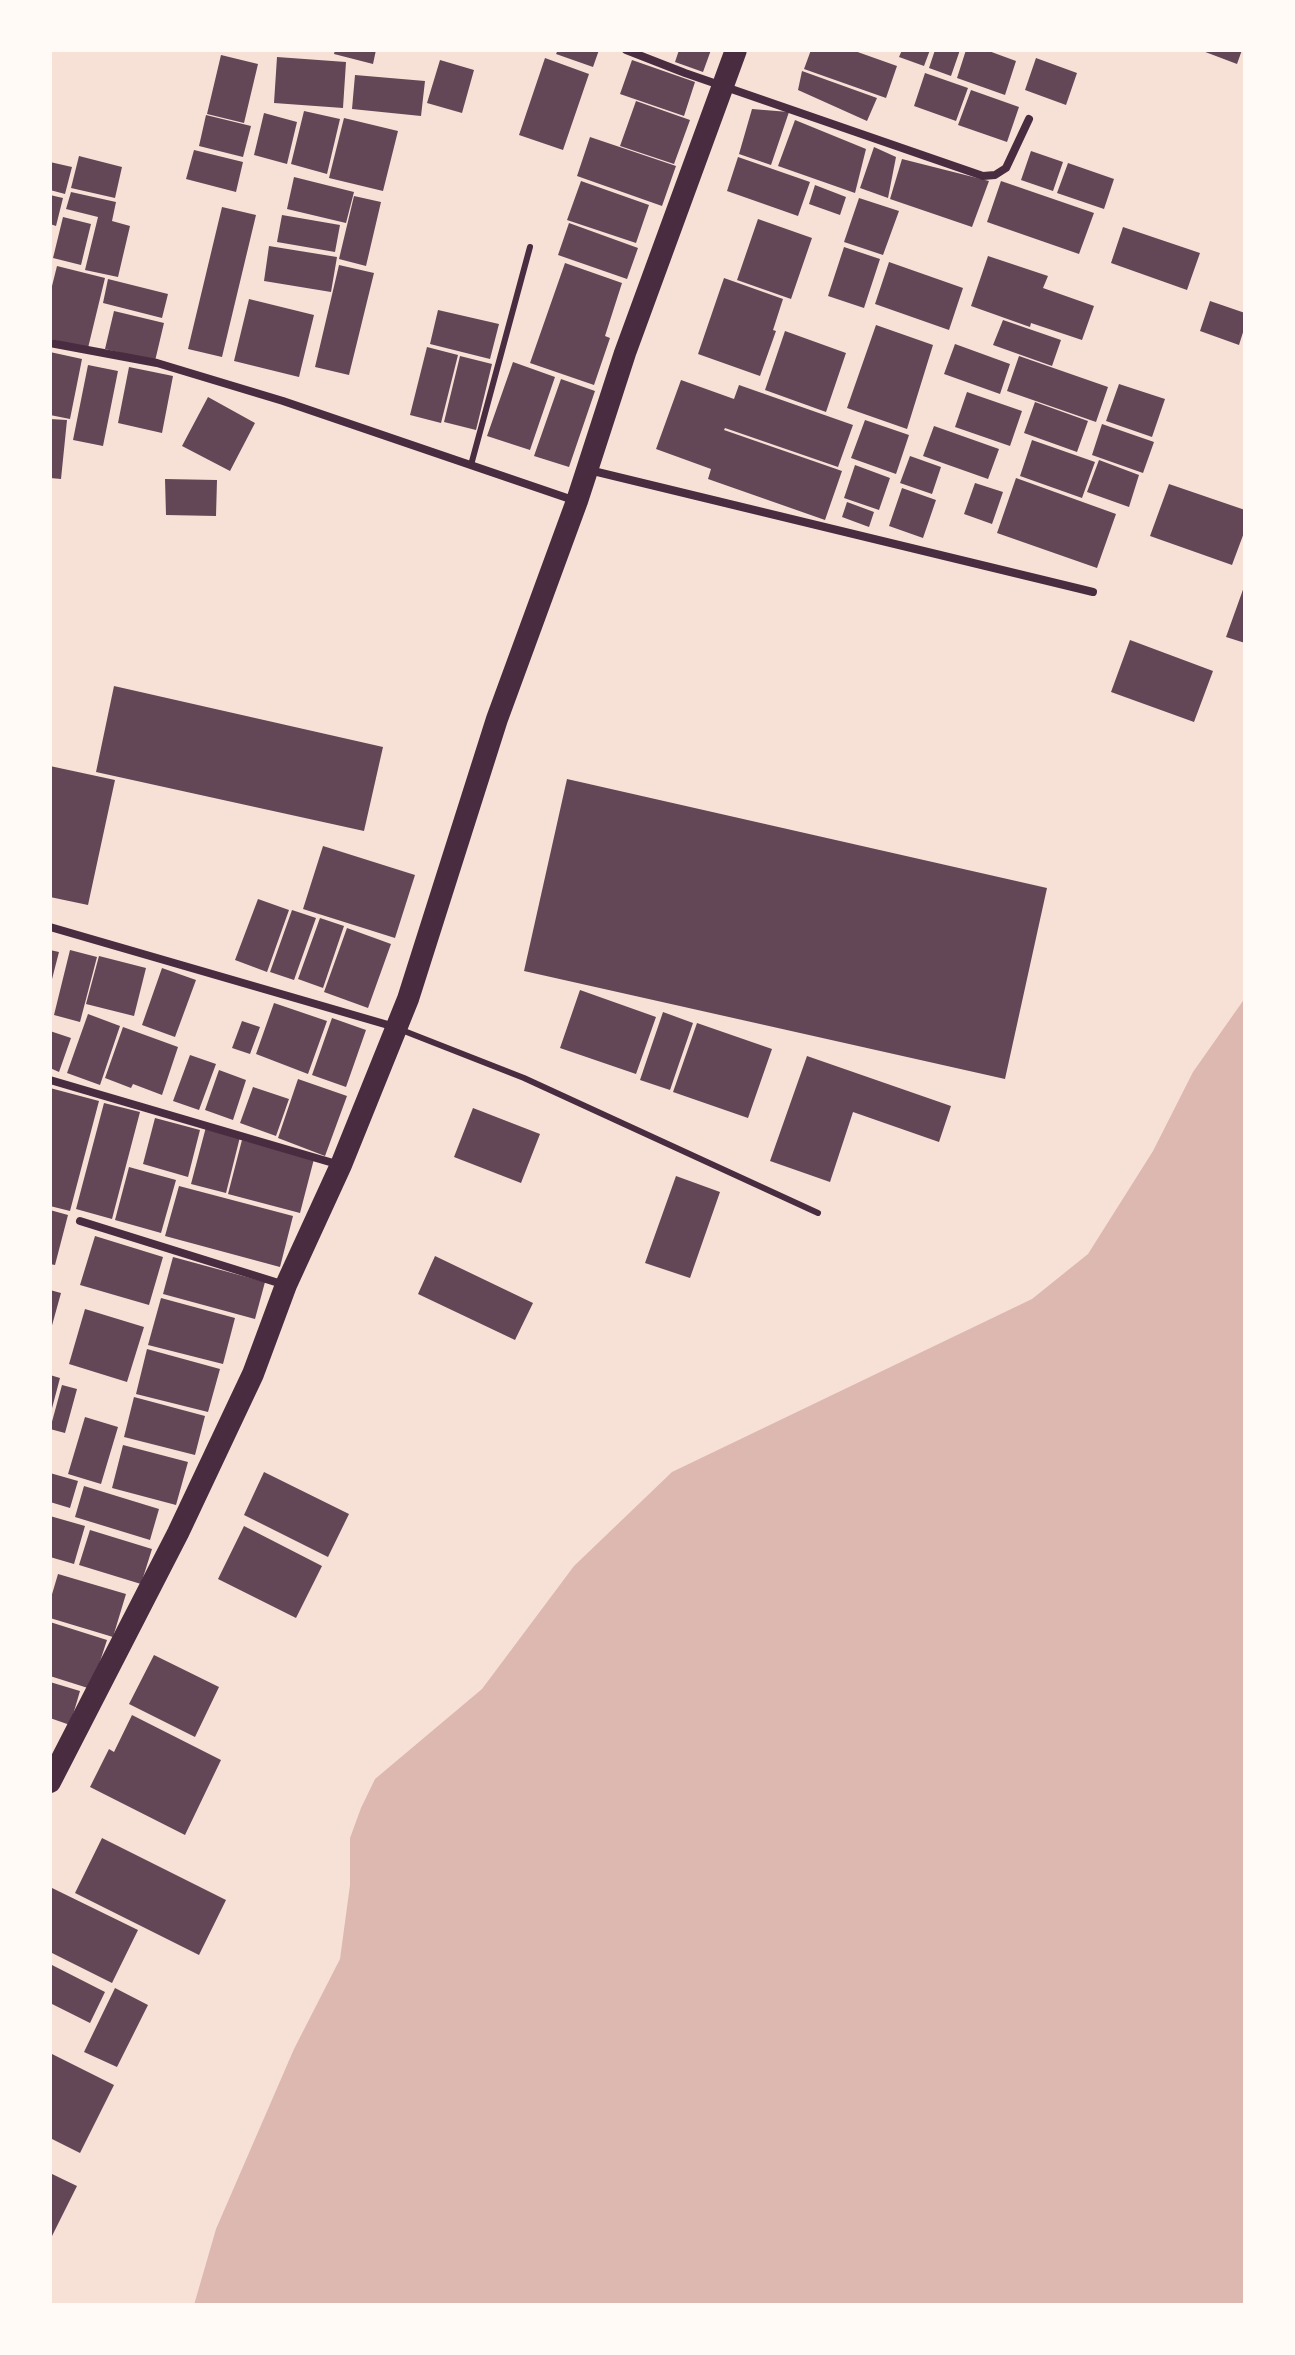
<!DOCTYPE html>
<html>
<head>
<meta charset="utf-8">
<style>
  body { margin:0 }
  #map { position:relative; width:1295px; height:2355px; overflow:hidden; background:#f7e1d7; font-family:Lora,serif }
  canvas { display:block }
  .frame { position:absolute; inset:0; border:52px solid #fffaf5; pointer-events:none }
</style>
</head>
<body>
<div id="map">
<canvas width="1295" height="2355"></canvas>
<div class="frame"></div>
</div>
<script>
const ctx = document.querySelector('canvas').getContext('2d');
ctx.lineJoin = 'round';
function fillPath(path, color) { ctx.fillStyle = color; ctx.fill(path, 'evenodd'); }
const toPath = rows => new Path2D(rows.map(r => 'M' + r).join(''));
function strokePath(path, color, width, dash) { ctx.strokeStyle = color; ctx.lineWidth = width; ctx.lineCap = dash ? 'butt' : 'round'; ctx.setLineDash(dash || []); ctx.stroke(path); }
const water = toPath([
  [1245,998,1245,2305,194,2305,216,2229,294,2049,340,1959,350,1885,350,1838,361,1808,375,1779,482,1689,574,1566,672,1472,1032,1299,1088,1254,1153,1151,1193,1072]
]);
const building = toPath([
  [335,50,376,50,373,64,334,54],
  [558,50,599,50,593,67,556,54],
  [679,50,711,50,703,72,675,62],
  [811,50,852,50,897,66,886,98,804,69],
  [902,50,930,50,924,66,899,57],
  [935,50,960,50,951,76,929,68],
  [966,50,986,50,1016,61,1005,95,957,78],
  [1200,50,1242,50,1237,64],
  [221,55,258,64,244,123,207,114],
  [277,57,346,62,343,108,274,103],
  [545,58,589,74,563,150,519,135],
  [1036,58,1077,73,1066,105,1025,90],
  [440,60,474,70,462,113,427,103],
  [632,60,695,82,684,116,620,94],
  [802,71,877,98,867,121,798,90],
  [925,73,968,88,956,121,914,106],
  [355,75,425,81,421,116,352,109],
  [971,90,1019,107,1007,142,958,125],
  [636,101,690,120,674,164,620,146],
  [752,109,789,112,771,165,739,154],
  [304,111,340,119,327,174,291,164],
  [264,113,297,122,287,164,254,155],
  [206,115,251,126,243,157,199,146],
  [344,118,398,131,383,191,329,178],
  [795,120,866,149,855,193,778,166],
  [590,137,676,166,662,206,577,176],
  [874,147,896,157,888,198,860,188],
  [194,150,243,162,236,192,186,179],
  [1031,151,1063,162,1053,191,1021,180],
  [79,156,122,167,115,198,71,188],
  [738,157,810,182,798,216,727,191],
  [902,159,989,181,972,227,890,199],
  [50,162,72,167,65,194,50,190],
  [1068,163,1114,179,1104,209,1057,193],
  [294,177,354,192,346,223,287,209],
  [581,181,649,205,636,243,567,220],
  [1001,181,1094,213,1079,254,987,222],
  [815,185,846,197,840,215,809,204],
  [71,192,116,202,112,221,130,226,118,277,85,270,98,217,66,209],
  [50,195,63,198,56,226,50,224],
  [354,196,381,202,366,266,339,259],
  [859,198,899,211,883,255,844,242],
  [222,207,256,215,222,357,188,349],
  [282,215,340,225,335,252,277,242],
  [63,217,91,224,81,265,53,258],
  [758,219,812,238,791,299,737,280],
  [569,223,638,248,627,279,558,255],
  [1123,227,1200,253,1187,290,1111,263],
  [269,246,337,257,331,292,264,281],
  [844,247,880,259,864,308,828,296],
  [988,256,1048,276,1043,288,1094,306,1082,340,1031,323,1030,327,971,306],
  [889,262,963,288,949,330,875,304],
  [565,263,622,283,605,336,610,338,594,385,530,363],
  [339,265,374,273,349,375,315,367],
  [57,266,105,278,88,348,50,339,50,294],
  [724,278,783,299,773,330,776,331,760,376,698,354],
  [108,279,168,294,162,318,103,303],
  [249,299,314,315,299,377,234,361],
  [1210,301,1245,313,1245,326,1239,345,1200,331],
  [438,310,499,324,490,359,430,344],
  [114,311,164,323,155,361,105,349],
  [1003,320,1061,340,1052,366,993,345],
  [876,325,933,345,907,429,847,408],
  [785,331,846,353,826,412,765,390],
  [955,344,1010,364,1000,394,944,374],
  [427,347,458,355,441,423,410,415],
  [50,352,82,359,70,419,50,415],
  [460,356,492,364,476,430,444,422],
  [1019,356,1108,387,1096,422,1007,391],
  [513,362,555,377,530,450,487,436],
  [88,365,118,371,103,446,73,440],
  [129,367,173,376,162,433,118,423],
  [561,379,595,391,569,467,534,456],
  [681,380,734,399,739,385,853,425,838,467,725,428,724,430,842,471,825,520,708,479,711,469,656,449],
  [1119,384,1165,399,1152,437,1106,421],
  [967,392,1022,411,1010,446,955,427],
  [208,397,255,423,230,471,182,446],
  [1035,402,1088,421,1077,452,1024,433],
  [50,419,67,420,61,479,50,478],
  [865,420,909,435,896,474,851,458],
  [1102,424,1154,442,1143,473,1092,455],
  [934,426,999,449,988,479,923,456],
  [1032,440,1095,462,1082,498,1020,476],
  [910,456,941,467,932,494,900,483],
  [1099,460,1139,475,1129,507,1087,492],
  [855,465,890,478,879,510,844,498],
  [1016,478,1116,514,1097,568,997,533],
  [165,479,217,480,216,516,166,515],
  [975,483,1003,492,992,524,964,514],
  [1169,484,1245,510,1245,530,1232,565,1150,536],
  [902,488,936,500,923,538,889,526],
  [847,502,874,512,869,527,842,517],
  [1245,584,1245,643,1226,637],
  [1130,640,1213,671,1194,722,1111,692],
  [114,686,383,747,364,831,96,772],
  [50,766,115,780,88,905,50,897],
  [567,779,1047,888,1005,1079,524,971],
  [323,846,415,875,395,938,303,909],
  [258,899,289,910,267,972,235,960],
  [292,910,316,918,294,980,270,972],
  [320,918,344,926,323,988,298,979],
  [347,928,391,944,368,1008,324,992],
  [50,950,59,952,51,983,50,983],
  [70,950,97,957,80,1022,54,1015],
  [99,956,146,968,134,1016,86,1004],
  [162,968,196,980,175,1037,142,1025],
  [580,990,656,1017,636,1074,560,1048],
  [274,1003,327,1021,308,1074,256,1054],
  [663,1012,693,1023,670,1090,640,1080],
  [88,1014,120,1026,100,1085,67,1073],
  [332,1018,366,1030,346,1087,312,1075],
  [242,1021,260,1027,250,1054,232,1048],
  [697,1023,772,1049,748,1118,673,1092],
  [123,1027,178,1047,162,1095,133,1084,131,1088,105,1078],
  [50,1031,71,1038,59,1072,50,1068],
  [190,1055,216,1064,199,1110,173,1101],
  [807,1056,951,1106,939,1142,853,1112,830,1182,770,1161],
  [219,1070,246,1080,233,1120,205,1110],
  [298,1079,347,1096,325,1156,278,1138],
  [253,1087,289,1099,276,1136,240,1123],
  [50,1088,99,1101,70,1211,50,1206],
  [104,1103,140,1112,112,1219,76,1209],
  [473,1108,540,1134,521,1183,454,1157],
  [155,1118,200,1130,188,1177,143,1164],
  [206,1127,240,1137,226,1193,191,1184],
  [242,1140,314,1159,300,1213,228,1194],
  [129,1167,176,1180,161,1233,115,1220],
  [676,1176,720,1192,690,1278,645,1263],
  [179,1186,293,1216,280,1267,165,1236],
  [50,1210,68,1215,55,1265,50,1264],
  [95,1236,163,1257,149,1305,80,1285],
  [435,1256,533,1303,515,1340,418,1294],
  [173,1257,265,1282,255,1319,163,1294],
  [50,1290,61,1293,51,1329,50,1329],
  [161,1298,235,1318,223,1364,148,1345],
  [85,1309,144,1327,127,1382,69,1364],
  [147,1349,220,1369,208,1412,136,1394],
  [50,1375,60,1378,51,1412,50,1412],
  [62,1385,77,1389,65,1433,50,1429],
  [134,1397,205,1416,195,1455,124,1437],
  [85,1417,118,1427,101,1484,68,1474],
  [123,1445,188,1462,176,1505,112,1488],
  [264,1472,349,1514,328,1557,244,1515],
  [50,1473,78,1481,70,1508,50,1502],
  [84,1486,159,1509,150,1540,75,1517],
  [50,1516,85,1526,74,1564,50,1557],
  [244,1526,322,1566,296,1618,218,1579],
  [90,1530,152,1549,141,1584,79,1565],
  [58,1574,126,1594,113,1637,50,1618,50,1601],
  [50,1622,107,1640,91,1689,50,1676],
  [154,1655,219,1687,195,1737,129,1704],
  [50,1682,80,1691,70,1725,50,1718],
  [132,1715,221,1760,185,1835,90,1787,109,1749,114,1752],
  [102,1838,226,1900,199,1955,75,1893],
  [50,1887,138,1930,112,1983,50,1952],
  [50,1964,105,1992,90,2023,50,2003],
  [115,1988,148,2005,117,2067,84,2052],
  [50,2053,114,2085,80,2153,50,2138],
  [50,2173,77,2186,50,2240]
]);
const service = toPath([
  [471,465,530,247],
  [399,1029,524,1078,818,1213]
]);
const minor = toPath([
  [626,50,685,73,983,176,995,175,1006,168,1029,119],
  [50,343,157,363,283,401,576,501],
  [589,470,1093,592],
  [50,927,395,1027],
  [50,1080,340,1165],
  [80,1221,285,1285]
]);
const trunk = toPath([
  [50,1782,178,1533,253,1374,286,1285,341,1165,408,999,497,719,577,501,625,353,736,50]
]);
fillPath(water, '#dcb8b0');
fillPath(building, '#644757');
strokePath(service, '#4a2c40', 6);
strokePath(minor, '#4a2c40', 8);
strokePath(trunk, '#4a2c40', 22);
</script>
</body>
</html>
